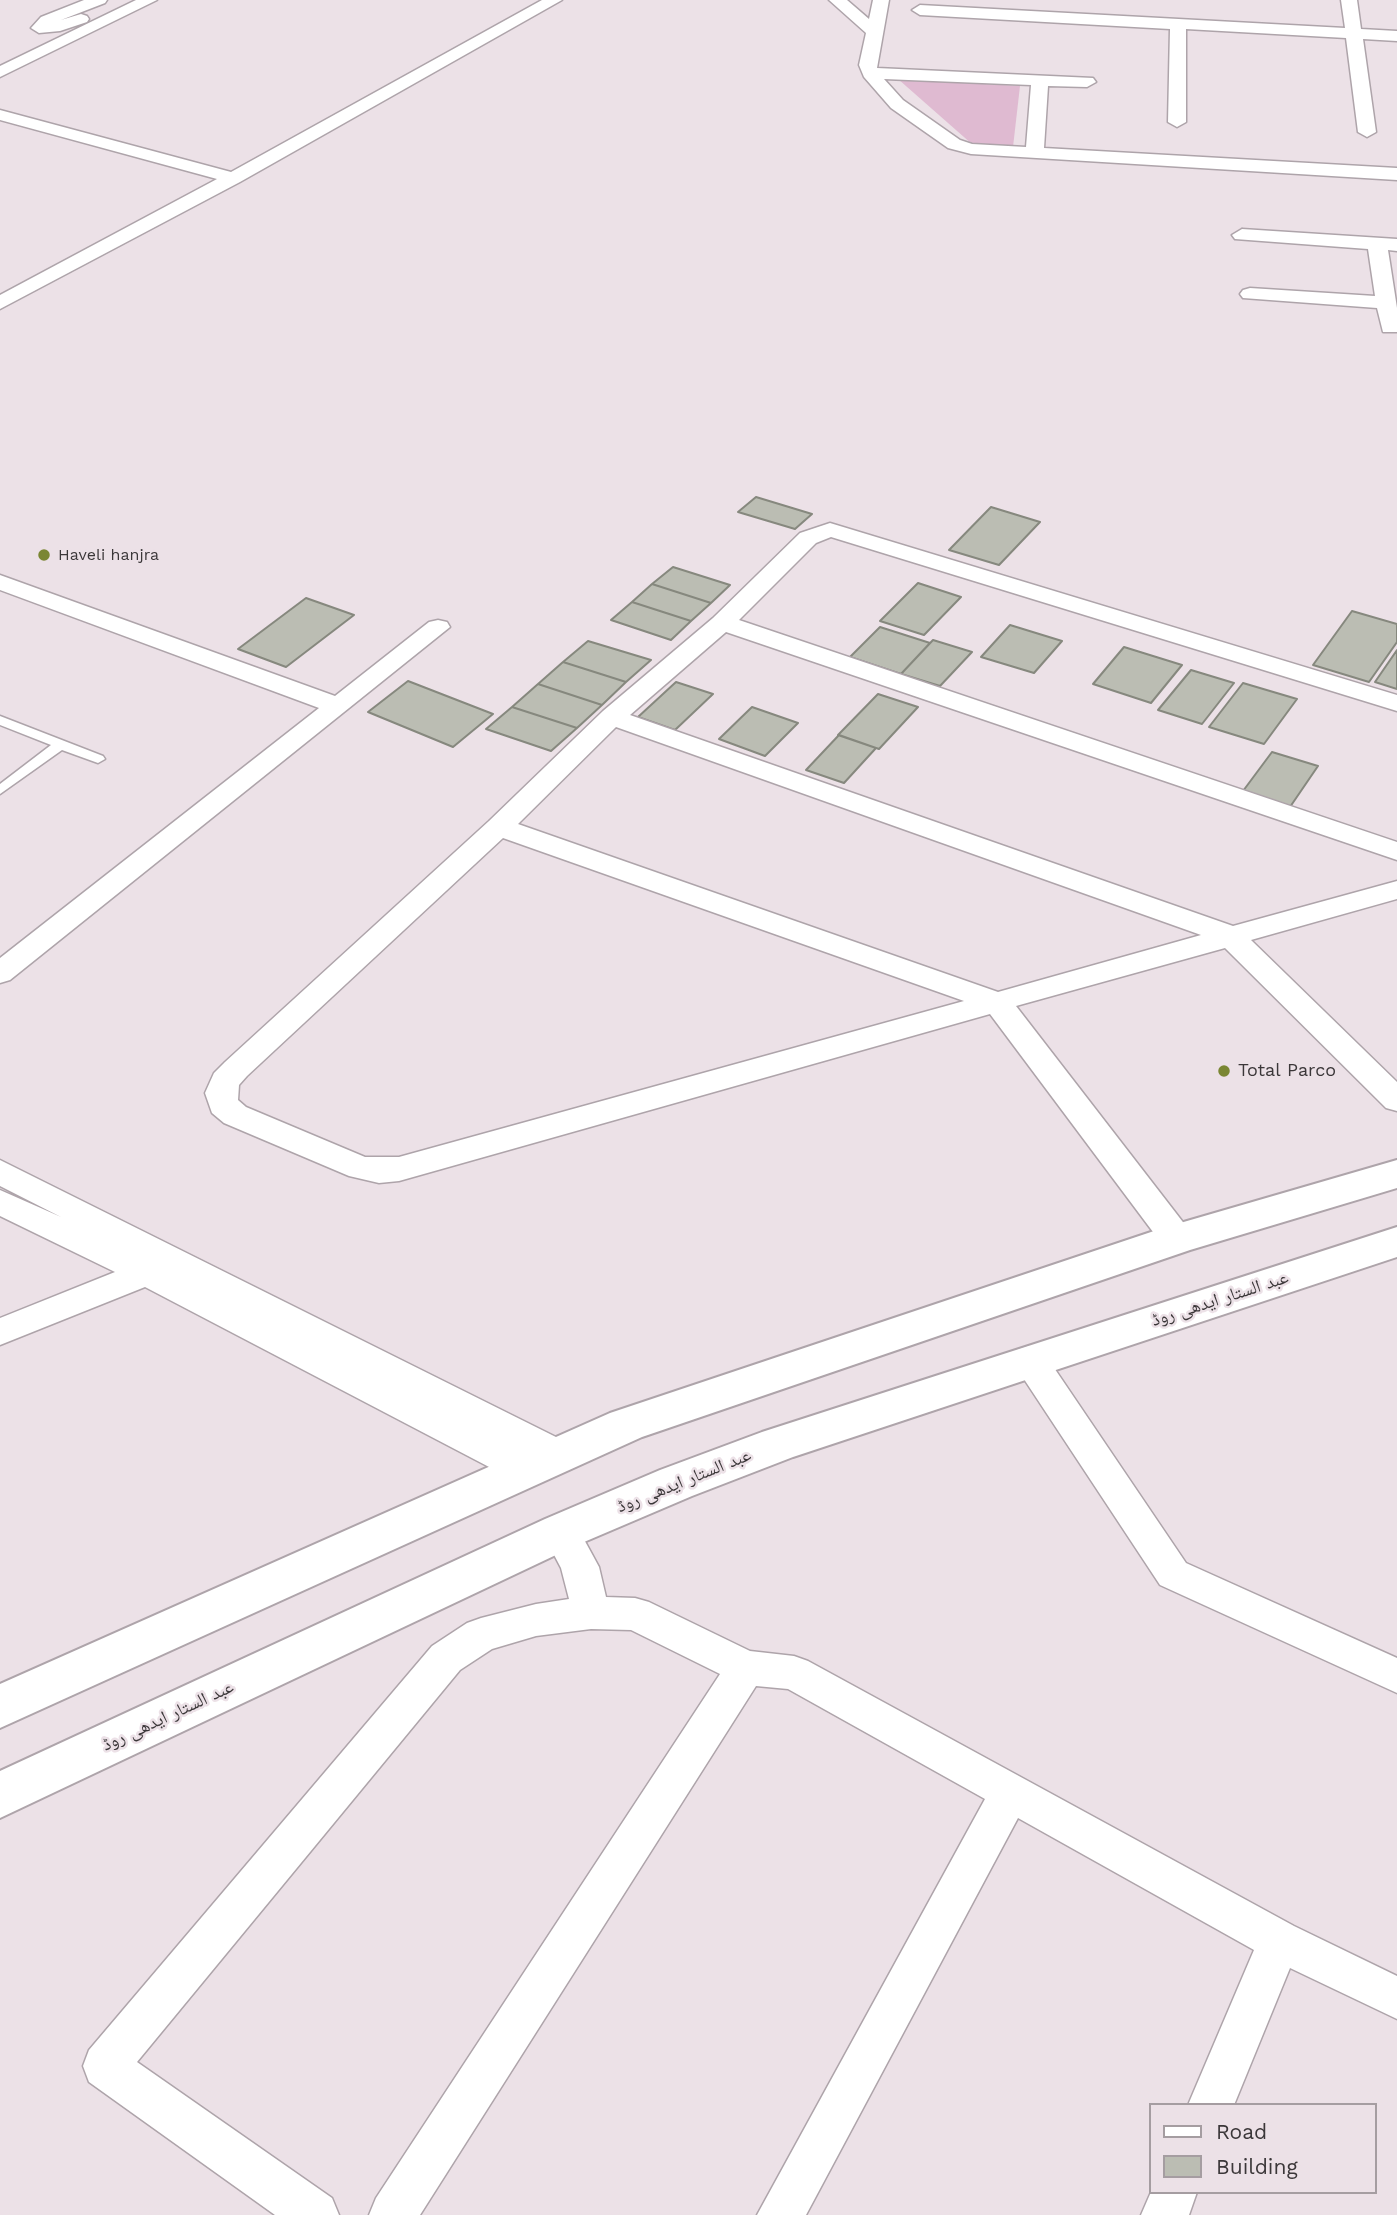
<!DOCTYPE html>
<html>
<head>
<meta charset="utf-8">
<style>
  body { margin:0 }
  #map { position:relative; width:1397px; height:2215px; overflow:hidden; background:#ece1e7; font-family:"Work Sans",sans-serif }
  canvas { display:block }
  .legend { position:absolute; left:1149px; top:2103px; width:228px; height:91px; box-sizing:border-box; background:#ece1e7; border:2px solid #a59da1; margin:0; padding:9px 12px; list-style:none; font-size:21px; color:#3b3739 }
  .legend li { display:flex; align-items:center; gap:14px; height:35px }
  .legend b { width:35px; border:2px solid #a59da1 }
</style>
</head>
<body>
<div id="map">
<canvas width="1397" height="2215"></canvas>
<ul class="legend">
<li><b style="height:9px;background:#fff"></b>Road</li>
<li><b style="height:19px;background:#bbbdb3"></b>Building</li>
</ul>
</div>
<script>
const ctx = document.querySelector('canvas').getContext('2d');
ctx.lineJoin = 'round';
function fillPath(path, color) { ctx.fillStyle = color; ctx.fill(path, 'evenodd'); }
const toPath = rows => new Path2D(rows.map(r => 'M' + r).join(''));
function strokePath(path, color, width, dash) { ctx.strokeStyle = color; ctx.lineWidth = width; ctx.lineCap = dash ? 'butt' : 'round'; ctx.setLineDash(dash || []); ctx.stroke(path); }
function write(font, color, halo, rows, align = 'center') {
  ctx.font = font + ' "Work Sans","Noto Naskh Arabic",sans-serif'; ctx.lineWidth = 5; ctx.setLineDash([]); ctx.textBaseline = 'middle'; ctx.strokeStyle = halo; ctx.fillStyle = color; for (const [text, x, y, turn = 0] of rows) {
    ctx.save(); ctx.translate(x, y); ctx.rotate((+turn || 0) * Math.PI / 180); ctx.textAlign = isNaN(turn) ? turn : align; if (halo) ctx.strokeText(text, 0, 0); ctx.fillText(text, 0, 0); ctx.restore();
  }
}
const green = toPath([
  [898,79,1020,86,1013,147,973,145]
]);
const building = toPath([
  [756,497,812,514,795,529,738,512,756,497],
  [991,507,1040,522,999,565,949,550,991,507],
  [673,567,730,585,711,603,652,584,673,567],
  [918,583,961,597,924,635,880,621,918,583],
  [652,584,711,603,691,621,632,602,652,584],
  [306,598,354,615,286,667,238,649,306,598],
  [632,602,691,621,671,640,611,620,632,602],
  [1352,611,1397,624,1397,642,1369,682,1313,665,1352,611],
  [1010,625,1062,641,1034,673,981,657,1010,625],
  [880,627,930,643,901,674,850,657,880,627],
  [933,640,972,652,940,686,901,674,933,640],
  [588,641,651,660,626,682,563,662,588,641],
  [1124,647,1182,665,1151,703,1093,684,1124,647],
  [1397,650,1397,689,1375,682,1397,650],
  [563,662,626,682,602,705,538,684,563,662],
  [1191,670,1234,683,1202,724,1158,710,1191,670],
  [408,681,493,714,453,747,368,712,408,681],
  [676,682,713,694,675,730,638,717,676,682],
  [1243,683,1297,699,1264,744,1209,727,1243,683],
  [538,684,602,705,577,728,512,707,538,684],
  [878,694,918,707,879,749,838,735,878,694],
  [512,707,577,728,551,751,486,729,512,707],
  [752,707,798,723,765,756,719,739,752,707],
  [839,735,876,748,844,783,806,770,839,735],
  [1272,752,1318,766,1290,807,1243,791,1272,752]
]);
const service = toPath([
  [0,716,103,756,105,759,98,763,62,750,0,794,0,784,51,745,0,725,0,716]
]);
const minor = toPath([
  [84,0,107,0,105,3,61,20,81,14,87,16,89,19,87,22,60,31,39,33,31,28,41,17,84,0],
  [136,0,157,0,0,77,0,66,136,0],
  [542,0,562,0,240,182,0,309,0,295,217,179,0,120,0,110,231,172,542,0],
  [829,0,847,0,869,19,873,0,889,0,877,68,1093,78,1096,82,1087,87,1048,86,1044,148,1397,168,1397,180,971,154,948,148,891,108,864,77,859,65,866,33,829,0],
  [884,79,1031,85,1026,147,972,144,960,140,903,100,884,79],
  [1341,0,1357,0,1361,29,1397,31,1397,41,1363,39,1376,132,1367,137,1358,132,1346,38,1186,29,1186,122,1177,127,1168,122,1170,29,920,15,912,10,920,5,1345,28,1341,0],
  [1242,229,1397,239,1397,251,1388,250,1397,308,1397,332,1383,332,1377,308,1243,298,1240,294,1243,290,1250,288,1375,296,1368,249,1235,239,1232,235,1242,229],
  [830,523,1397,695,1397,711,831,537,816,543,739,620,1397,842,1397,860,726,632,630,715,1233,926,1397,881,1397,899,1251,940,1397,1082,1397,1111,1386,1108,1225,948,1016,1006,1189,1230,1194,1239,1189,1248,1177,1251,1165,1248,990,1014,399,1181,379,1183,349,1176,224,1123,212,1113,205,1093,214,1073,225,1062,489,821,603,711,713,618,800,533,830,523],
  [616,727,1201,935,998,992,518,824,616,727],
  [503,838,964,1001,399,1157,365,1157,246,1107,238,1100,239,1085,247,1076,503,838],
  [0,575,335,696,429,622,438,620,447,622,450,627,10,980,0,983,0,958,319,708,0,590,0,575],
  [0,1160,570,1444,575,1454,570,1464,557,1469,540,1462,543,1469,538,1479,525,1484,512,1479,145,1287,0,1345,0,1318,115,1272,0,1216,0,1190,61,1217,0,1186,0,1160],
  [1030,1346,1042,1350,1186,1563,1397,1658,1397,1693,1160,1585,1018,1370,1012,1360,1018,1350,1030,1346],
  [561,1517,574,1521,599,1567,606,1597,635,1598,649,1602,750,1651,794,1656,808,1661,1294,1926,1397,1976,1397,2019,1290,1968,1234,2105,1188,2105,1254,1950,1018,1818,806,2215,757,2215,985,1799,788,1689,756,1686,420,2215,369,2215,376,2198,720,1674,631,1630,591,1629,536,1636,492,1649,460,1670,137,2062,332,2198,339,2215,275,2215,89,2082,83,2066,89,2050,432,1646,467,1623,481,1618,536,1604,569,1599,561,1568,542,1532,548,1521,561,1517],
  [1151,2192,1197,2192,1189,2215,1141,2215,1151,2192]
]);
const primary = toPath([
  [1397,1160,1397,1188,1190,1250,642,1437,0,1728,0,1684,610,1413,1163,1228,1397,1160],
  [1397,1227,1397,1257,793,1457,692,1496,577,1545,0,1818,0,1771,545,1519,660,1470,762,1432,1397,1227]
]);
const markers = [
  [44,555,7,"#7a8633"],
  [1224,1071,7,"#7a8633"]
];
const farPoinames = [
  ["Haveli hanjra",58,555]
];
const poiNames = [
  ["Total Parco",1238,1071]
];
const streetNames = [
  ["عبد الستار ایدھی روڈ",1220,1299,-18],
  ["عبد الستار ایدھی روڈ",684,1481,-22],
  ["عبد الستار ایدھی روڈ",168,1716,-25]
];
fillPath(green, '#dfbad1');
fillPath(building, '#bbbdb3');
strokePath(building, '#86887e', 2);
strokePath(service, '#aea4aa', 3);
strokePath(minor, '#aea4aa', 3);
strokePath(primary, '#aea4aa', 4);
fillPath(service, '#fff');
fillPath(minor, '#fff');
fillPath(primary, '#fff');
for (const [x, y, r, color] of markers) { const dot = new Path2D(); dot.arc(x, y, r, 0, 2 * Math.PI); ctx.fillStyle = color; ctx.fill(dot); strokePath(dot, '#ece1e7', 2.5); }
write('16px', '#3b3739', '#ece1e7', farPoinames, 'left');
write('18px', '#3b3739', '#ece1e7', poiNames, 'left');
write('18px', '#3b3739', '#ece1e7', streetNames);
</script>
</body>
</html>
